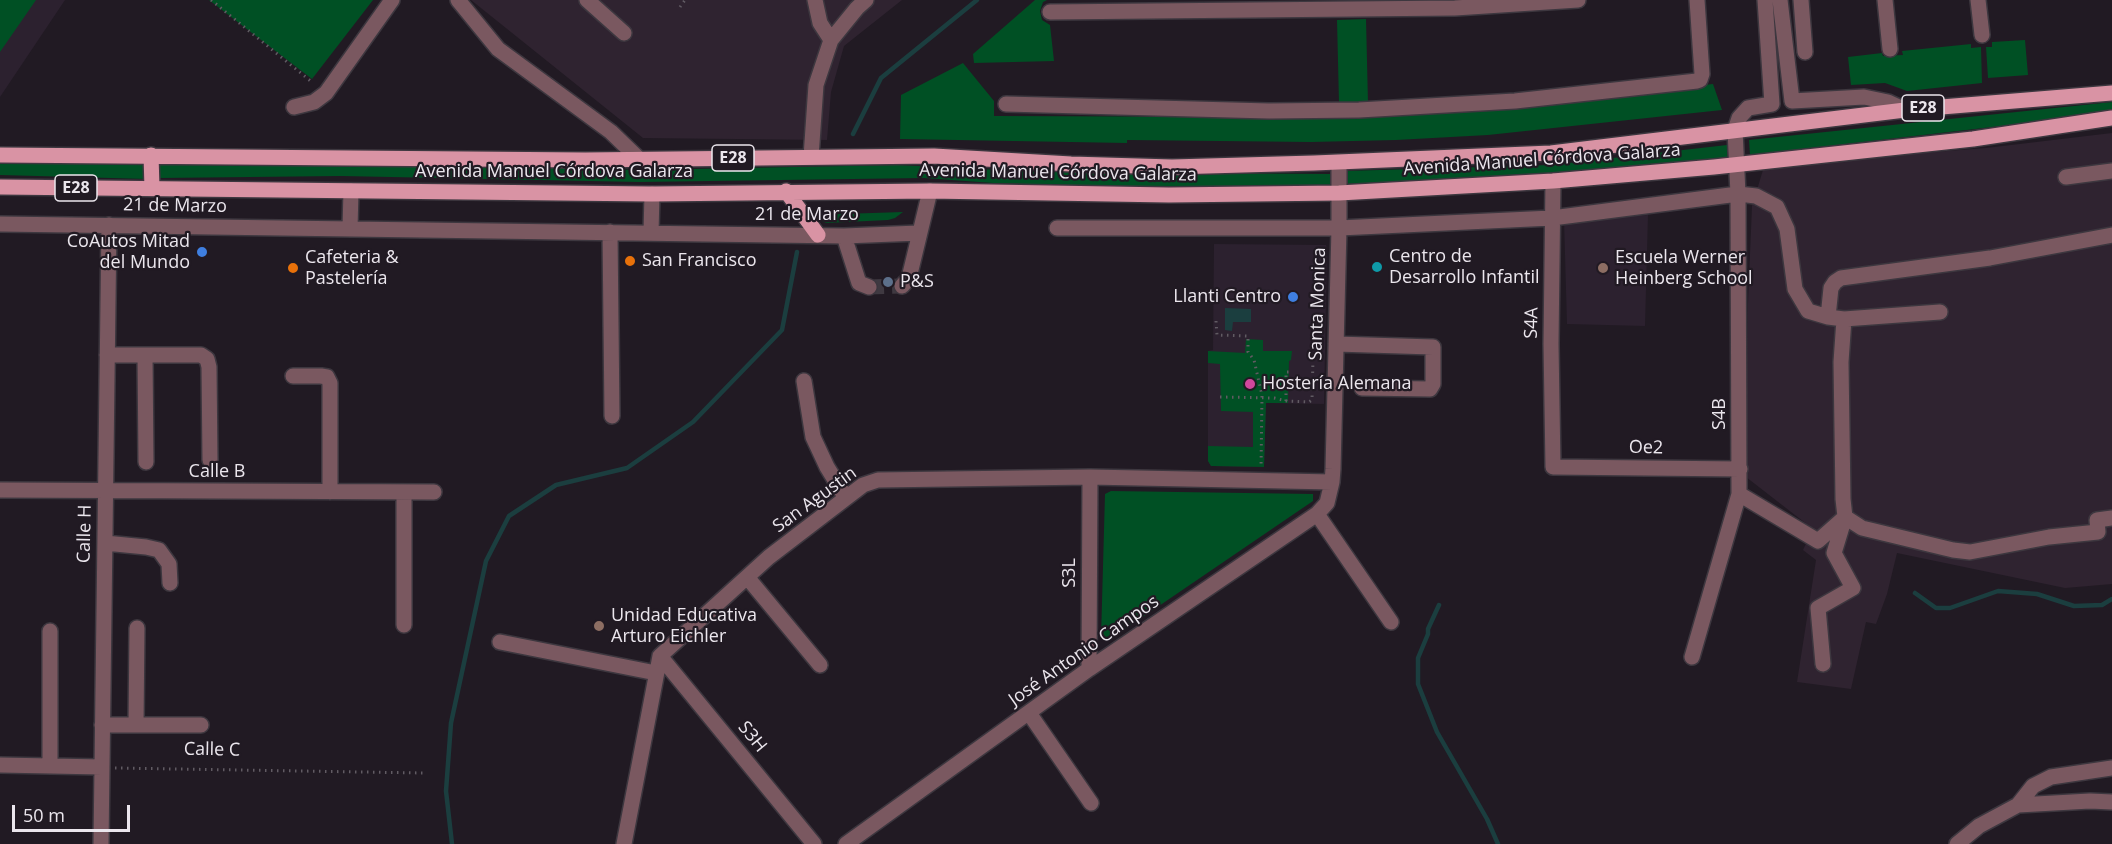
<!DOCTYPE html>
<html>
<head>
<meta charset="utf-8">
<style>
  body { margin:0 }
  #map { position:relative; width:2112px; height:844px; overflow:hidden; background:#211a23; font-family:"Open Sans",sans-serif }
  canvas { display:block }
  .scale { position:absolute; left:12px; top:805px; width:118px; height:27px; box-sizing:border-box; border:3px solid #ebe6ed; border-top:0; padding-left:8px; font-size:18px; line-height:21px; white-space:nowrap; color:#ebe6ed; -webkit-text-stroke:4px #211a23; paint-order:stroke }
</style>
</head>
<body>
<div id="map">
<canvas width="2112" height="844"></canvas>
<div class="scale">50 m</div>
</div>
<script>
const ctx = document.querySelector('canvas').getContext('2d');
ctx.lineJoin = 'round';
function fillPath(path, color) { ctx.fillStyle = color; ctx.fill(path, 'evenodd'); }
const toPath = rows => new Path2D(rows.map(r => 'M' + r).join(''));
function strokePath(path, color, width, dash) { ctx.strokeStyle = color; ctx.lineWidth = width; ctx.lineCap = dash ? 'butt' : 'round'; ctx.setLineDash(dash || []); ctx.stroke(path); }
function write(font, color, halo, rows, align = 'center') {
  ctx.font = font + ' "Open Sans",sans-serif'; ctx.lineWidth = 4.5; ctx.setLineDash([]); ctx.textBaseline = 'middle'; ctx.strokeStyle = halo; ctx.fillStyle = color; for (const [text, x, y, turn = 0] of rows) {
    ctx.save(); ctx.translate(x, y); ctx.rotate((+turn || 0) * Math.PI / 180); ctx.textAlign = isNaN(turn) ? turn : align; if (halo) ctx.strokeText(text, 0, 0); ctx.fillText(text, 0, 0); ctx.restore();
  }
}
const built = toPath([
  [0,0,65,0,0,97],
  [1648,215,1645,326,1567,324,1564,220],
  [1214,244,1326,245,1327,249,1324,404,1266,403,1264,467,1211,466,1208,461,1208,351,1213,350]
]);
const industrial = toPath([
  [471,0,902,0,844,46,831,92,827,140,643,138],
  [2112,133,2112,584,2065,588,1897,553,1887,594,1876,624,1866,622,1851,689,1797,682,1816,560,1803,550,1813,529,1746,477,1748,303,1752,206,1763,170,1869,157,1986,148]
]);
const green = toPath([
  [0,0,36,0,0,52],
  [209,0,373,0,312,79],
  [1035,0,1047,0,1043,2,1040,11,1042,20,1050,25,1054,61,974,63,973,54],
  [1366,19,1368,103,1339,103,1337,20],
  [2025,40,2028,75,1988,78,1986,47,1992,47,1992,42],
  [1971,44,1971,48,1981,47,1982,83,1907,91,1885,83,1851,85,1848,57,1882,53,1883,56,1903,55,1902,51],
  [963,63,994,101,994,116,1269,117,1478,111,1713,84,1722,110,1488,135,1396,140,1311,142,1127,140,1127,143,900,139,901,95],
  [2112,102,2112,111,2027,123,1750,155,1749,140],
  [1727,145,1728,160,1513,178,1345,184,1345,171,1551,165],
  [0,162,147,163,147,179,0,175],
  [160,163,428,165,638,170,897,165,1042,172,1332,174,1332,186,1138,187,993,183,924,178,639,182,341,176,160,178],
  [903,212,895,218,888,220,826,223,811,215],
  [1246,339,1263,340,1263,351,1292,351,1291,360,1289,361,1288,403,1266,403,1264,467,1211,466,1208,461,1208,446,1253,447,1253,412,1221,411,1220,364,1208,363,1208,351,1245,353],
  [1111,491,1313,494,1313,501,1109,640,1103,641,1101,638,1105,494]
]);
const water = toPath([
  [1225,308,1251,309,1251,322,1233,322,1232,331,1225,330]
]);
const stream = toPath([
  [853,134,881,78,977,0],
  [1915,593,1936,608,1950,608,1998,591,2037,594,2074,606,2102,605,2112,599],
  [1439,605,1428,629,1428,634,1418,658,1418,684,1437,732,1487,819,1498,844],
  [452,844,446,791,451,723,486,561,509,516,556,485,627,468,693,422,782,330,797,252]
]);
const minorTunnel = toPath([
  [869,287,902,286]
]);
const path = toPath([
  [211,0,313,83],
  [680,7,685,0],
  [1216,321,1217,335,1248,336,1248,352,1254,360,1262,395,1261,468],
  [1220,397,1274,398,1287,401,1309,402,1312,400,1313,359],
  [1286,401,1286,372,1289,372],
  [115,768,423,773]
]);
const minor = toPath([
  [458,0,498,49,611,132,640,160],
  [587,0,624,33],
  [815,0,820,23,831,40],
  [1780,0,1792,101,1864,97,1888,102,1905,110],
  [1801,0,1805,52],
  [1885,0,1890,49],
  [1978,0,1982,35],
  [1050,12,1455,8,1578,0],
  [1006,104,1269,111,1359,110,1515,101,1697,81,1700,80,1702,74,1697,0],
  [294,107,314,102,326,93,392,0],
  [811,157,816,85,831,40,857,8,866,0],
  [2066,177,2112,171],
  [1553,181,1551,344,1553,467,1740,469],
  [0,224,844,236,919,233],
  [350,228,351,191],
  [1057,228,1339,228,1552,218,1738,194,1756,196,1777,207,1787,229,1795,289,1808,311,1828,317],
  [610,232,612,416],
  [651,233,652,194],
  [844,236,859,283,869,287],
  [902,286,909,278,930,191],
  [1940,312,1844,319,1828,317,1831,288,1835,282,1841,278,1990,258,2112,235],
  [1336,344,1433,347,1433,384,1430,389,1362,388],
  [107,355,201,355,207,359,209,367,210,460],
  [145,355,146,462],
  [293,376,321,376,327,377,330,383,330,492],
  [804,381,813,437,827,467,846,498],
  [0,490,434,492],
  [1739,494,1818,541,1845,517,1862,528,1953,550,1970,552,2049,537,2098,532,2097,520,2112,518],
  [1317,514,1391,622],
  [105,543,146,547,159,550,169,564,170,583],
  [747,577,820,665],
  [404,625,404,492],
  [50,631,50,766],
  [500,642,656,673],
  [660,656,814,844],
  [1692,657,1739,494,1738,194,1735,130,1739,118,1748,108,1772,104,1765,0],
  [1823,664,1818,608,1853,588,1834,553,1845,517,1843,499,1841,362,1844,319],
  [1089,669,1090,477],
  [1029,713,1091,803],
  [102,725,201,725],
  [136,725,137,628],
  [0,765,102,767],
  [2018,805,2090,801,2112,802],
  [101,844,109,225],
  [624,844,660,656,769,557,863,485,878,480,1090,477,1332,482],
  [846,844,1089,669,1317,514,1327,503,1332,482,1333,469,1339,228,1339,163],
  [1957,844,1979,826,2018,805,2033,786,2051,777,2112,768]
]);
const major = toPath([
  [0,155,585,160,934,156,1071,164,1172,167,1314,163,1551,153,1905,110,2112,93],
  [151,155,152,188],
  [0,187,652,194,930,191,1169,195,1339,193,1553,181,1714,167,1973,139,2112,118],
  [786,191,818,235]
]);
const markers = [
  [202,252,6,"#3f7fe0"],
  [630,261,6,"#e8710a"],
  [1377,267,6,"#0f9aa8"],
  [293,268,6,"#e8710a"],
  [1603,268,6,"#8d6e63"],
  [888,282,6,"#5c6f8a"],
  [1293,297,6,"#3f7fe0"],
  [1250,384,6,"#d1479c"],
  [599,626,6,"#8d6e63"]
];
const shields = [
  [1923,108,42],
  [733,158,42],
  [76,188,42]
];
const shieldNames = [
  ["E28",1923,108],
  ["E28",733,158],
  ["E28",76,188]
];
const streetNames = [
  ["Avenida Manuel Córdova Galarza",1542,160,-4],
  ["Avenida Manuel Córdova Galarza",554,172],
  ["Avenida Manuel Córdova Galarza",1058,173,1],
  ["21 de Marzo",175,206,1],
  ["21 de Marzo",807,215],
  ["Santa Monica",1318,304,-88],
  ["S4A",1532,323,-89],
  ["S4B",1720,414,-90],
  ["Oe2",1646,448,1],
  ["Calle B",217,472],
  ["San Agustin",815,500,-36],
  ["Calle H",85,534,-89],
  ["S3L",1070,573,-90],
  ["José Antonio Campos",1084,651,-35],
  ["S3H",752,737,51],
  ["Calle C",212,750,1]
];
const poiNames = [
  ["CoAutos Mitad",190,242,"right"],
  ["del Mundo",190,263,"right"],
  ["Centro de",1389,257],
  ["Desarrollo Infantil",1389,278],
  ["Cafeteria &",305,258],
  ["Pastelería",305,279],
  ["Escuela Werner",1615,258],
  ["Heinberg School",1615,279],
  ["San Francisco",642,261],
  ["P&S",900,282],
  ["Llanti Centro",1281,297,"right"],
  ["Hostería Alemana",1262,384],
  ["Unidad Educativa",611,616],
  ["Arturo Eichler",611,637]
];
fillPath(built, '#2c212f');
fillPath(industrial, '#2f2330');
fillPath(green, '#005024');
fillPath(water, '#1b3e3f');
strokePath(stream, '#1b3e3f', 4.5);
strokePath(minorTunnel, '#3f3941', 15, [15, 8]);
strokePath(minor, '#3d373f', 18);
strokePath(major, '#3d373f', 18);
strokePath(path, '#615b63', 3, [1.5, 4.5]);
strokePath(minor, '#7a5860', 15);
strokePath(major, '#d993a4', 15);
for (const [x, y, r, color] of markers) { const dot = new Path2D(); dot.arc(x, y, r, 0, 2 * Math.PI); ctx.fillStyle = color; ctx.fill(dot); strokePath(dot, '#211a23', 2); }
for (const [x, y, w] of shields) { const box = new Path2D(); box.roundRect(x - w / 2, y - 13, w, 26, 4.5); ctx.fillStyle = '#211a23'; ctx.fill(box); strokePath(box, '#ebe6ed', 1.5); }
write('bold 16px', '#ebe6ed', null, shieldNames);
write('18px', '#ebe6ed', '#211a23', streetNames);
write('18px', '#ebe6ed', '#211a23', poiNames, 'left');
</script>
</body>
</html>
